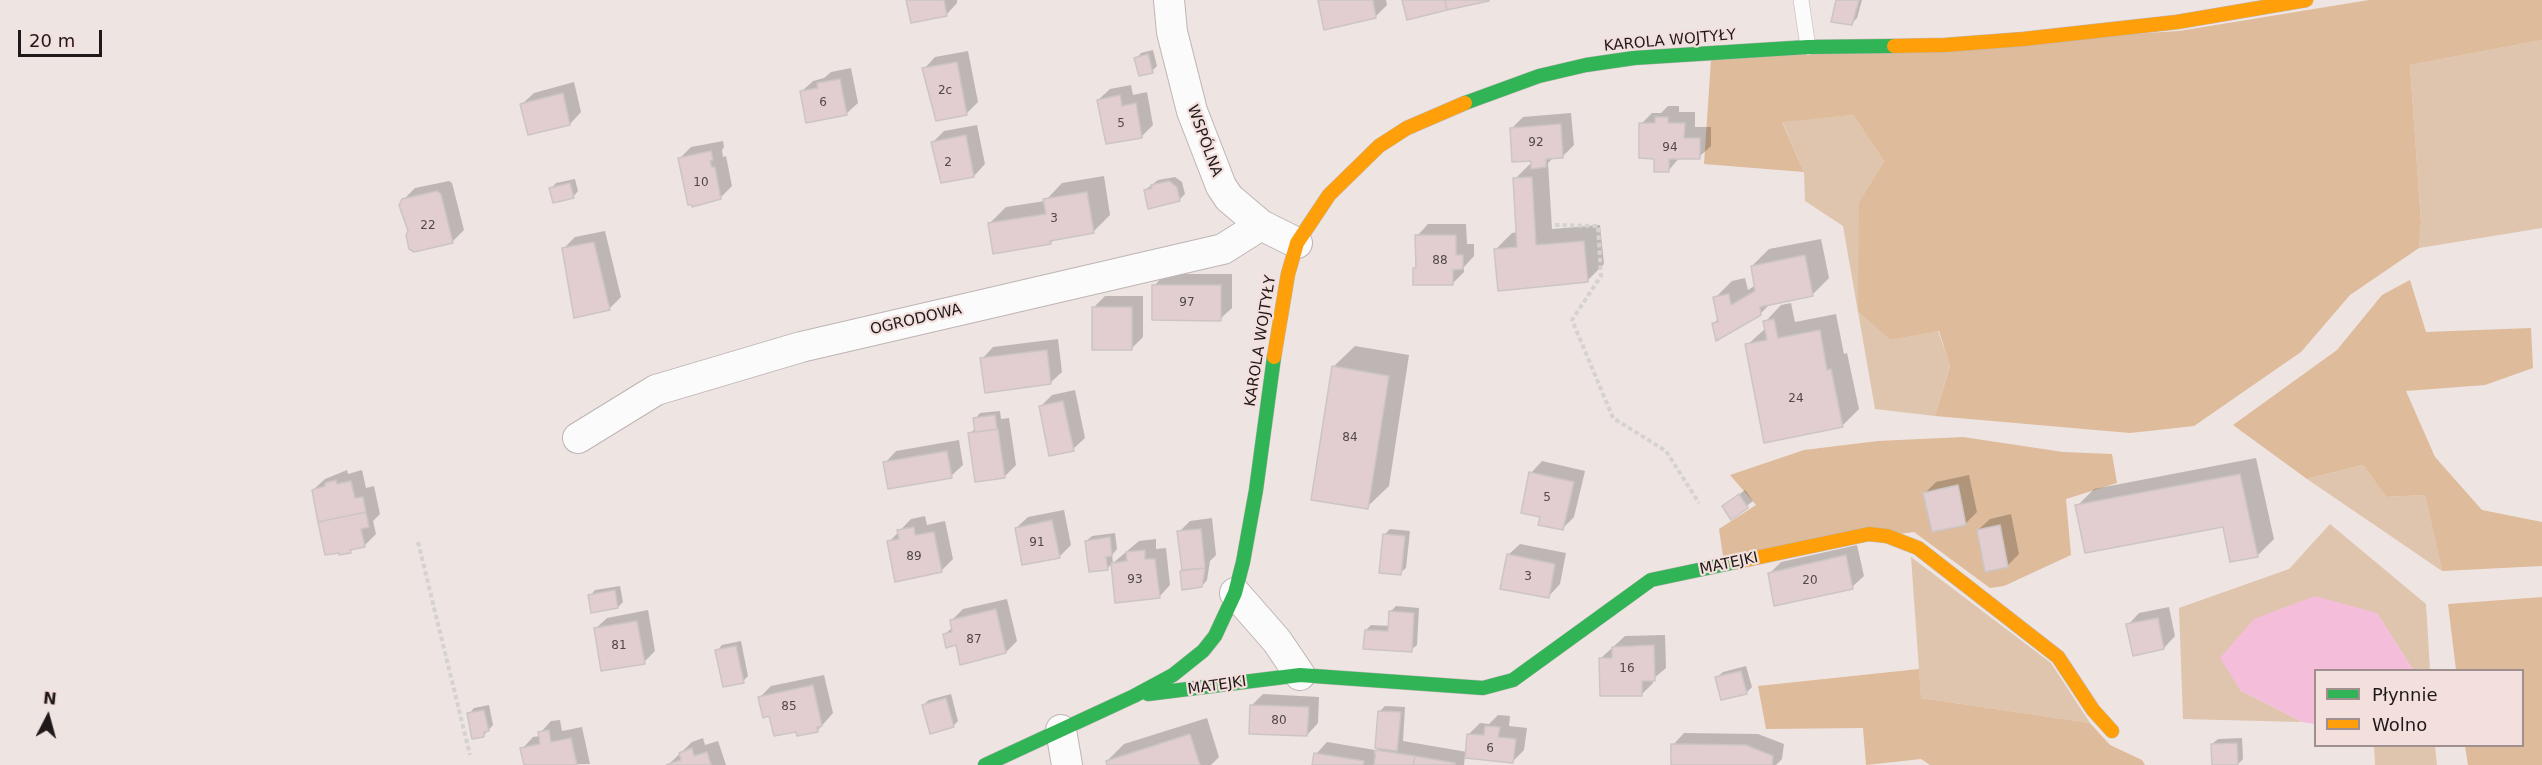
<!DOCTYPE html>
<html>
<head>
<meta charset="utf-8">
<style>
  body { margin:0 }
  #map { position:relative; width:2542px; height:765px; overflow:hidden; background:#eee4e2; font-family:"DejaVu Sans",sans-serif }
  canvas { display:block }
  .legend { position:absolute; left:2314px; top:669px; width:210px; height:78px; box-sizing:border-box; background:#f3e0dd; border:2px solid #9f908f; margin:0; padding:8px 10px; list-style:none; font-size:18px; color:#201919 }
  .legend li { display:flex; align-items:center; gap:12px; height:30px }
  .legend b { width:30px; border:2px solid #9f908f }
  .north { position:absolute; left:18px; top:687px; width:60px; height:60px; -webkit-text-stroke:4px #f3e0dd; paint-order:stroke; rotate:6deg; font-size:16px; font-weight:700; line-height:24px; text-align:center; color:#201919 }
  .north::after { content:''; display:block; margin:auto; width:21px; height:27px; background:#201919; clip-path:polygon(50% 0,100% 100%,50% 72%,0 100%) }
  .scale { position:absolute; left:18px; top:30px; width:84px; height:27px; box-sizing:border-box; border:3px solid #201919; border-top:0; padding-left:8px; font-size:18px; line-height:21px; white-space:nowrap; color:#201919; -webkit-text-stroke:4px #f3e0dd; paint-order:stroke }
</style>
</head>
<body>
<div id="map">
<canvas width="2542" height="765"></canvas>
<ul class="legend">
<li><b style="height:8px;background:#30b455"></b>Płynnie</li>
<li><b style="height:8px;background:#ff9f0a"></b>Wolno</li>
</ul>
<div class="north">N</div>
<div class="scale">20 m</div>
</div>
<script>
const ctx = document.querySelector('canvas').getContext('2d');
ctx.lineJoin = 'round';
function fillPath(path, color) { ctx.fillStyle = color; ctx.fill(path, 'evenodd'); }
const toPath = rows => new Path2D(rows.map(r => 'M' + r).join(''));
function strokePath(path, color, width, dash) { ctx.strokeStyle = color; ctx.lineWidth = width; ctx.lineCap = dash ? 'butt' : 'round'; ctx.setLineDash(dash || []); ctx.stroke(path); }
function write(font, color, halo, rows, align = 'center') {
  ctx.font = font + ' "DejaVu Sans",sans-serif'; ctx.lineWidth = 4.5; ctx.setLineDash([]); ctx.textBaseline = 'middle'; ctx.strokeStyle = halo; ctx.fillStyle = color; for (const [text, x, y, turn = 0] of rows) {
    ctx.save(); ctx.translate(x, y); ctx.rotate((+turn || 0) * Math.PI / 180); ctx.textAlign = isNaN(turn) ? turn : align; if (halo) ctx.strokeText(text, 0, 0); ctx.fillText(text, 0, 0); ctx.restore();
  }
}
const green = toPath([
  [2542,40,2542,228,2419,248,2421,222,2410,65],
  [1853,115,1884,161,1859,202,1891,340,1938,331,1950,365,1935,416,1875,409,1843,226,1805,201,1804,172,1782,121],
  [2363,465,2386,497,2425,495,2442,571,2307,479],
  [2330,524,2426,604,2430,670,2413,670,2377,613,2240,690,2302,722,2183,719,2179,608,2289,569],
  [1911,557,2051,663,2090,723,1921,698],
  [2374,746,2435,746,2437,765,2375,765]
]);
const forest = toPath([
  [2369,0,2542,0,2542,40,2410,65,2421,222,2419,248,2350,295,2301,352,2194,426,2130,433,1935,416,1950,366,1939,331,1891,340,1858,311,1859,202,1884,161,1853,115,1782,122,1804,172,1704,164,1711,60,2179,31],
  [2410,280,2426,332,2531,328,2533,368,2485,385,2406,391,2435,457,2482,510,2542,522,2542,566,2442,571,2425,495,2386,497,2363,465,2307,479,2233,425,2337,350,2382,295],
  [1963,437,2063,452,2112,454,2117,483,2066,499,2071,555,2004,586,1990,588,1914,532,1723,556,1719,529,1756,505,1730,475,1804,450,1878,441],
  [2542,597,2542,765,2468,765,2465,746,2522,746,2522,670,2456,670,2448,604],
  [1919,669,1921,698,2090,723,2110,745,2142,760,2145,765,1930,765,1921,759,1866,765,1863,728,1766,729,1758,686]
]);
const water = toPath([
  [2315,596,2377,613,2413,670,2316,670,2315,724,2302,722,2240,690,2220,658,2254,619]
]);
const shadow = toPath([
  [908,0,957,0,957,3,946,15],
  [1319,0,1386,0,1387,5,1375,17],
  [1838,0,1862,0,1857,18,1851,24],
  [1153,50,1157,66,1152,71,1136,59,1141,53],
  [968,51,978,102,966,114,924,69,935,57],
  [851,68,858,103,846,114,801,92,813,81,824,78,831,72],
  [574,82,581,112,570,124,522,104,534,93],
  [1131,85,1133,95,1147,92,1153,125,1142,136,1098,100,1110,89],
  [1668,106,1679,106,1679,112,1695,112,1695,127,1711,127,1711,146,1699,157,1680,157,1669,170,1656,158,1641,124,1652,113,1661,113],
  [1571,113,1574,145,1562,157,1554,157,1548,163,1552,229,1600,225,1604,264,1587,281,1495,250,1512,233,1518,232,1515,179,1535,159,1511,129,1523,117],
  [977,125,985,164,974,176,932,143,944,131],
  [723,141,724,147,722,150,723,157,726,156,732,186,720,198,680,158,691,147],
  [1104,176,1110,215,1093,232,1055,238,1051,243,989,224,1006,207,1045,201,1062,183],
  [1175,177,1182,182,1185,194,1179,200,1145,190,1158,180],
  [575,179,578,191,573,197,551,189,556,183],
  [449,181,452,183,464,230,452,242,410,232,403,200,415,188],
  [1428,224,1466,224,1467,244,1474,244,1474,256,1464,267,1464,272,1453,283,1415,284,1417,236],
  [605,231,621,297,609,309,564,248,575,237],
  [1821,239,1829,278,1812,295,1771,303,1761,313,1714,323,1719,318,1715,298,1732,281,1745,278,1748,290,1756,285,1752,266,1769,249],
  [1165,274,1232,274,1232,308,1220,319,1154,286],
  [1105,296,1143,296,1143,337,1132,348,1094,307],
  [1791,303,1795,322,1836,314,1844,354,1847,353,1859,409,1842,426,1747,345,1766,328,1765,322,1781,305],
  [1058,339,1062,372,1050,383,982,359,993,347],
  [1355,346,1409,355,1389,486,1367,507,1333,367],
  [1075,390,1085,438,1073,449,1040,407,1052,395],
  [1000,411,1001,419,1009,418,1016,465,1004,477,970,434,976,427,975,419,980,413],
  [959,440,963,465,951,476,885,463,896,451],
  [2256,458,2274,539,2257,556,2224,525,2077,506,2094,489],
  [1542,461,1585,471,1574,517,1563,528,1542,516,1531,473],
  [347,470,348,474,362,470,366,488,374,486,380,514,373,521,376,534,364,546,341,554,313,490,325,479],
  [1969,475,1977,512,1965,524,1925,493,1936,482],
  [1745,490,1753,501,1731,518,1724,506],
  [1064,510,1071,545,1059,557,1016,528,1028,517],
  [2011,514,2019,554,2007,566,1978,530,1990,519],
  [925,516,927,525,945,521,953,559,941,571,889,542,911,519],
  [1212,518,1216,555,1210,561,1207,580,1202,586,1181,571,1184,569,1179,532,1190,521],
  [1390,529,1410,531,1406,568,1400,573,1385,534],
  [1115,533,1117,549,1112,555,1113,563,1139,541,1156,539,1156,549,1166,548,1170,585,1159,597,1112,563,1108,568,1086,541,1092,536],
  [1520,544,1566,553,1560,584,1549,596,1508,555],
  [1857,545,1864,576,1852,587,1769,574,1781,562],
  [620,586,623,602,618,607,590,596,595,590],
  [1007,599,1017,641,1006,652,957,644,944,635,953,627,951,621,963,609],
  [1396,606,1419,608,1417,645,1411,650,1366,630,1371,625,1390,626,1390,612],
  [2169,607,2175,636,2164,648,2128,625,2139,613],
  [648,610,655,651,644,662,595,629,607,618],
  [1665,635,1666,668,1653,679,1653,683,1642,694,1600,659,1625,636],
  [741,641,748,676,743,681,717,651,722,645],
  [1746,666,1752,687,1746,693,1717,677,1723,672],
  [824,675,833,713,818,730,771,715,760,697,771,686],
  [951,694,958,721,953,726,923,705,929,700],
  [1263,694,1319,697,1318,723,1307,735,1251,706],
  [489,705,493,725,484,735,469,714,474,708],
  [1385,706,1405,707,1403,741,1467,752,1469,734,1480,723,1489,724,1498,715,1510,716,1509,726,1527,728,1524,750,1513,761,1465,756,1464,765,1314,765,1316,754,1327,742,1375,750,1374,754,1381,747,1379,712],
  [1207,718,1219,757,1211,765,1109,765,1107,761,1124,744],
  [560,720,562,731,582,727,590,764,525,765,522,749,533,737,540,736,540,733,551,721],
  [1684,733,1758,734,1784,744,1782,759,1776,765,1672,765,1673,745],
  [703,738,705,745,718,741,726,765,668,765,692,742],
  [2242,738,2243,759,2237,765,2213,765,2212,744,2218,739]
]);
const building = toPath([
  [906,0,944,0,947,16,911,23,906,0],
  [1318,0,1373,0,1376,18,1324,30,1318,0],
  [1402,0,1445,0,1447,10,1407,20,1402,0],
  [1445,0,1489,0,1489,1,1447,10,1445,0],
  [1836,0,1859,0,1852,25,1831,22,1836,0],
  [1148,54,1153,73,1139,76,1134,58,1148,54],
  [957,62,967,115,936,121,922,68,957,62],
  [840,79,847,115,806,123,800,91,818,88,817,83,840,79],
  [563,93,570,125,528,135,520,104,563,93],
  [1120,95,1122,106,1136,103,1142,138,1106,144,1097,100,1120,95],
  [1655,117,1668,117,1668,123,1685,123,1684,138,1700,138,1700,159,1669,159,1669,172,1654,172,1654,159,1639,158,1639,123,1655,123,1655,117],
  [1561,124,1563,158,1546,159,1546,167,1531,169,1531,161,1512,162,1510,128,1561,124],
  [966,135,974,177,941,183,931,142,966,135],
  [711,151,713,160,710,161,712,167,715,167,721,199,692,207,692,205,688,205,678,158,711,151],
  [1532,177,1536,245,1584,241,1588,282,1498,291,1494,249,1517,247,1513,178,1532,177],
  [1169,181,1177,187,1180,201,1148,209,1144,190,1152,188,1151,185,1169,181],
  [570,183,574,198,553,203,549,188,570,183],
  [437,191,441,194,453,243,414,252,409,249,406,235,408,231,399,205,402,199,437,191],
  [1087,192,1094,233,1050,241,1051,244,993,254,988,223,1046,214,1043,199,1087,192],
  [1415,235,1456,235,1456,255,1463,255,1463,269,1453,270,1453,285,1413,285,1413,268,1416,268,1415,235],
  [594,242,610,310,574,318,562,248,594,242],
  [1805,255,1813,296,1760,307,1761,315,1716,341,1712,323,1718,322,1713,297,1729,294,1731,305,1755,291,1751,266,1805,255],
  [1152,285,1221,285,1221,321,1152,320,1152,285],
  [1092,307,1132,307,1132,350,1092,350,1092,307],
  [1774,319,1778,338,1820,330,1827,370,1831,369,1843,427,1764,443,1745,344,1767,340,1763,321,1774,319],
  [1047,350,1051,384,985,393,980,358,1047,350],
  [1332,366,1389,376,1368,509,1311,500,1332,366],
  [1063,401,1074,451,1049,456,1039,406,1063,401],
  [995,415,997,429,975,432,973,418,995,415],
  [998,429,1005,478,975,482,968,433,998,429],
  [947,451,952,478,888,489,883,462,947,451],
  [1529,472,1574,482,1563,530,1538,525,1540,517,1521,513,1529,472],
  [2240,474,2258,557,2230,562,2223,527,2085,553,2075,505,2240,474],
  [336,480,337,484,351,481,355,498,363,497,366,512,318,522,312,490,325,486,325,483,336,480],
  [1958,485,1966,525,1932,532,1923,493,1958,485],
  [1739,494,1748,508,1731,520,1722,506,1739,494],
  [366,512,369,527,361,529,365,547,350,550,351,553,339,555,339,553,325,555,318,522,366,512],
  [1052,520,1060,558,1022,565,1015,528,1052,520],
  [2000,525,2008,567,1985,572,1977,530,2000,525],
  [914,527,915,535,934,532,942,572,895,582,887,541,899,539,897,530,914,527],
  [1201,529,1205,568,1182,570,1177,531,1201,529],
  [1383,534,1405,536,1401,575,1379,573,1383,534],
  [1110,537,1112,556,1106,557,1108,570,1089,572,1085,541,1110,537],
  [1145,550,1145,559,1155,559,1160,598,1115,603,1111,563,1127,561,1126,552,1145,550],
  [1507,554,1555,564,1549,598,1500,589,1507,554],
  [1846,555,1853,589,1774,606,1768,573,1846,555],
  [1205,568,1202,587,1182,590,1180,571,1205,568],
  [615,590,618,608,591,613,588,595,615,590],
  [996,609,1006,653,960,665,956,645,946,648,943,634,952,632,950,620,996,609],
  [1389,611,1414,613,1412,652,1363,649,1365,630,1388,631,1389,611],
  [2158,618,2164,649,2133,656,2126,624,2158,618],
  [637,621,645,664,601,671,594,628,637,621],
  [1654,645,1655,681,1642,681,1642,696,1600,696,1599,658,1612,658,1612,647,1654,645],
  [736,646,744,683,723,687,715,650,736,646],
  [1741,671,1747,694,1721,700,1715,677,1741,671],
  [813,685,822,726,817,727,818,732,797,736,796,732,774,736,769,716,763,718,758,697,813,685],
  [946,698,954,727,930,734,922,705,946,698],
  [1250,705,1309,707,1307,736,1249,734,1250,705],
  [484,710,489,731,484,732,484,737,472,739,467,713,484,710],
  [1378,711,1401,712,1397,751,1375,748,1378,711],
  [1485,726,1500,727,1498,737,1516,739,1513,763,1465,758,1467,734,1484,735,1485,726],
  [549,730,551,742,571,738,577,765,524,765,520,748,540,744,538,732,549,730],
  [1190,734,1200,765,1107,765,1106,761,1190,734],
  [2237,743,2238,765,2212,765,2211,744,2237,743],
  [1671,744,1746,745,1773,756,1772,765,1671,765,1671,744],
  [692,748,694,756,707,752,711,765,666,765,681,760,679,753,692,748],
  [1376,750,1415,756,1413,765,1374,765,1376,750],
  [1314,753,1364,761,1363,765,1312,765,1314,753],
  [1415,756,1455,763,1455,765,1413,765,1415,756]
]);
const path = toPath([
  [1555,225,1598,226,1601,276,1572,320,1613,418,1666,451,1699,503],
  [418,542,470,755]
]);
const lane = toPath([
  [1801,0,1808,47]
]);
const street = toPath([
  [1169,0,1172,32,1192,111,1221,186,1229,198,1261,225,1297,243],
  [578,438,656,390,801,347,1223,249,1261,225],
  [1235,593,1277,641,1300,675],
  [1061,730,1067,765]
]);
const fast = toPath([
  [1465,103,1539,76,1586,65,1634,58,1808,47,1894,46],
  [1148,694,1300,675,1483,688,1513,680,1651,580,1736,562],
  [985,765,1134,696,1173,675,1203,651,1215,636,1235,593,1243,562,1256,490,1274,357]
]);
const slow = toPath([
  [1894,46,1945,45,2024,39,2177,22,2306,0],
  [1274,357,1288,274,1297,243,1329,195,1379,146,1407,128,1465,103],
  [1736,562,1869,534,1887,536,1918,548,2058,657,2093,710,2112,731]
]);
const numberNames = [
  ["2c",945,91],
  ["6",823,103],
  ["5",1121,124],
  ["92",1536,143],
  ["94",1670,148],
  ["2",948,163],
  ["10",701,183],
  ["3",1054,219],
  ["22",428,226],
  ["88",1440,261],
  ["97",1187,303],
  ["24",1796,399],
  ["84",1350,438],
  ["5",1547,498],
  ["91",1037,543],
  ["89",914,557],
  ["3",1528,577],
  ["93",1135,580],
  ["20",1810,581],
  ["87",974,640],
  ["81",619,646],
  ["16",1627,669],
  ["85",789,707],
  ["80",1279,721],
  ["6",1490,749]
];
const streetNames = [
  ["KAROLA WOJTYŁY",1670,41,-5],
  ["WSPÓLNA",1204,141,70],
  ["OGRODOWA",916,320,-13],
  ["KAROLA WOJTYŁY",1261,341,-81],
  ["MATEJKI",1729,564,-12],
  ["MATEJKI",1217,686,-8]
];
fillPath(green, '#dfc5ad');
fillPath(forest, '#debb9a');
fillPath(water, '#f4beda');
fillPath(shadow, '#0003');
fillPath(building, '#e2ced1');
strokePath(building, '#ccc5c4', 1.5);
strokePath(lane, '#bdb5b4', 16);
strokePath(street, '#bdb5b4', 32);
strokePath(fast, '#bdb5b4', 15);
strokePath(slow, '#bdb5b4', 15);
strokePath(path, '#d5d2d2', 4, [4.5, 3]);
strokePath(lane, '#fcfbfb', 15);
strokePath(street, '#fcfbfb', 30);
strokePath(fast, '#30b455', 14);
strokePath(slow, '#ff9f0a', 14);
write('12px', '#524748', null, numberNames);
write('15px', '#201919', '#f3e0dd', streetNames);
</script>
</body>
</html>
